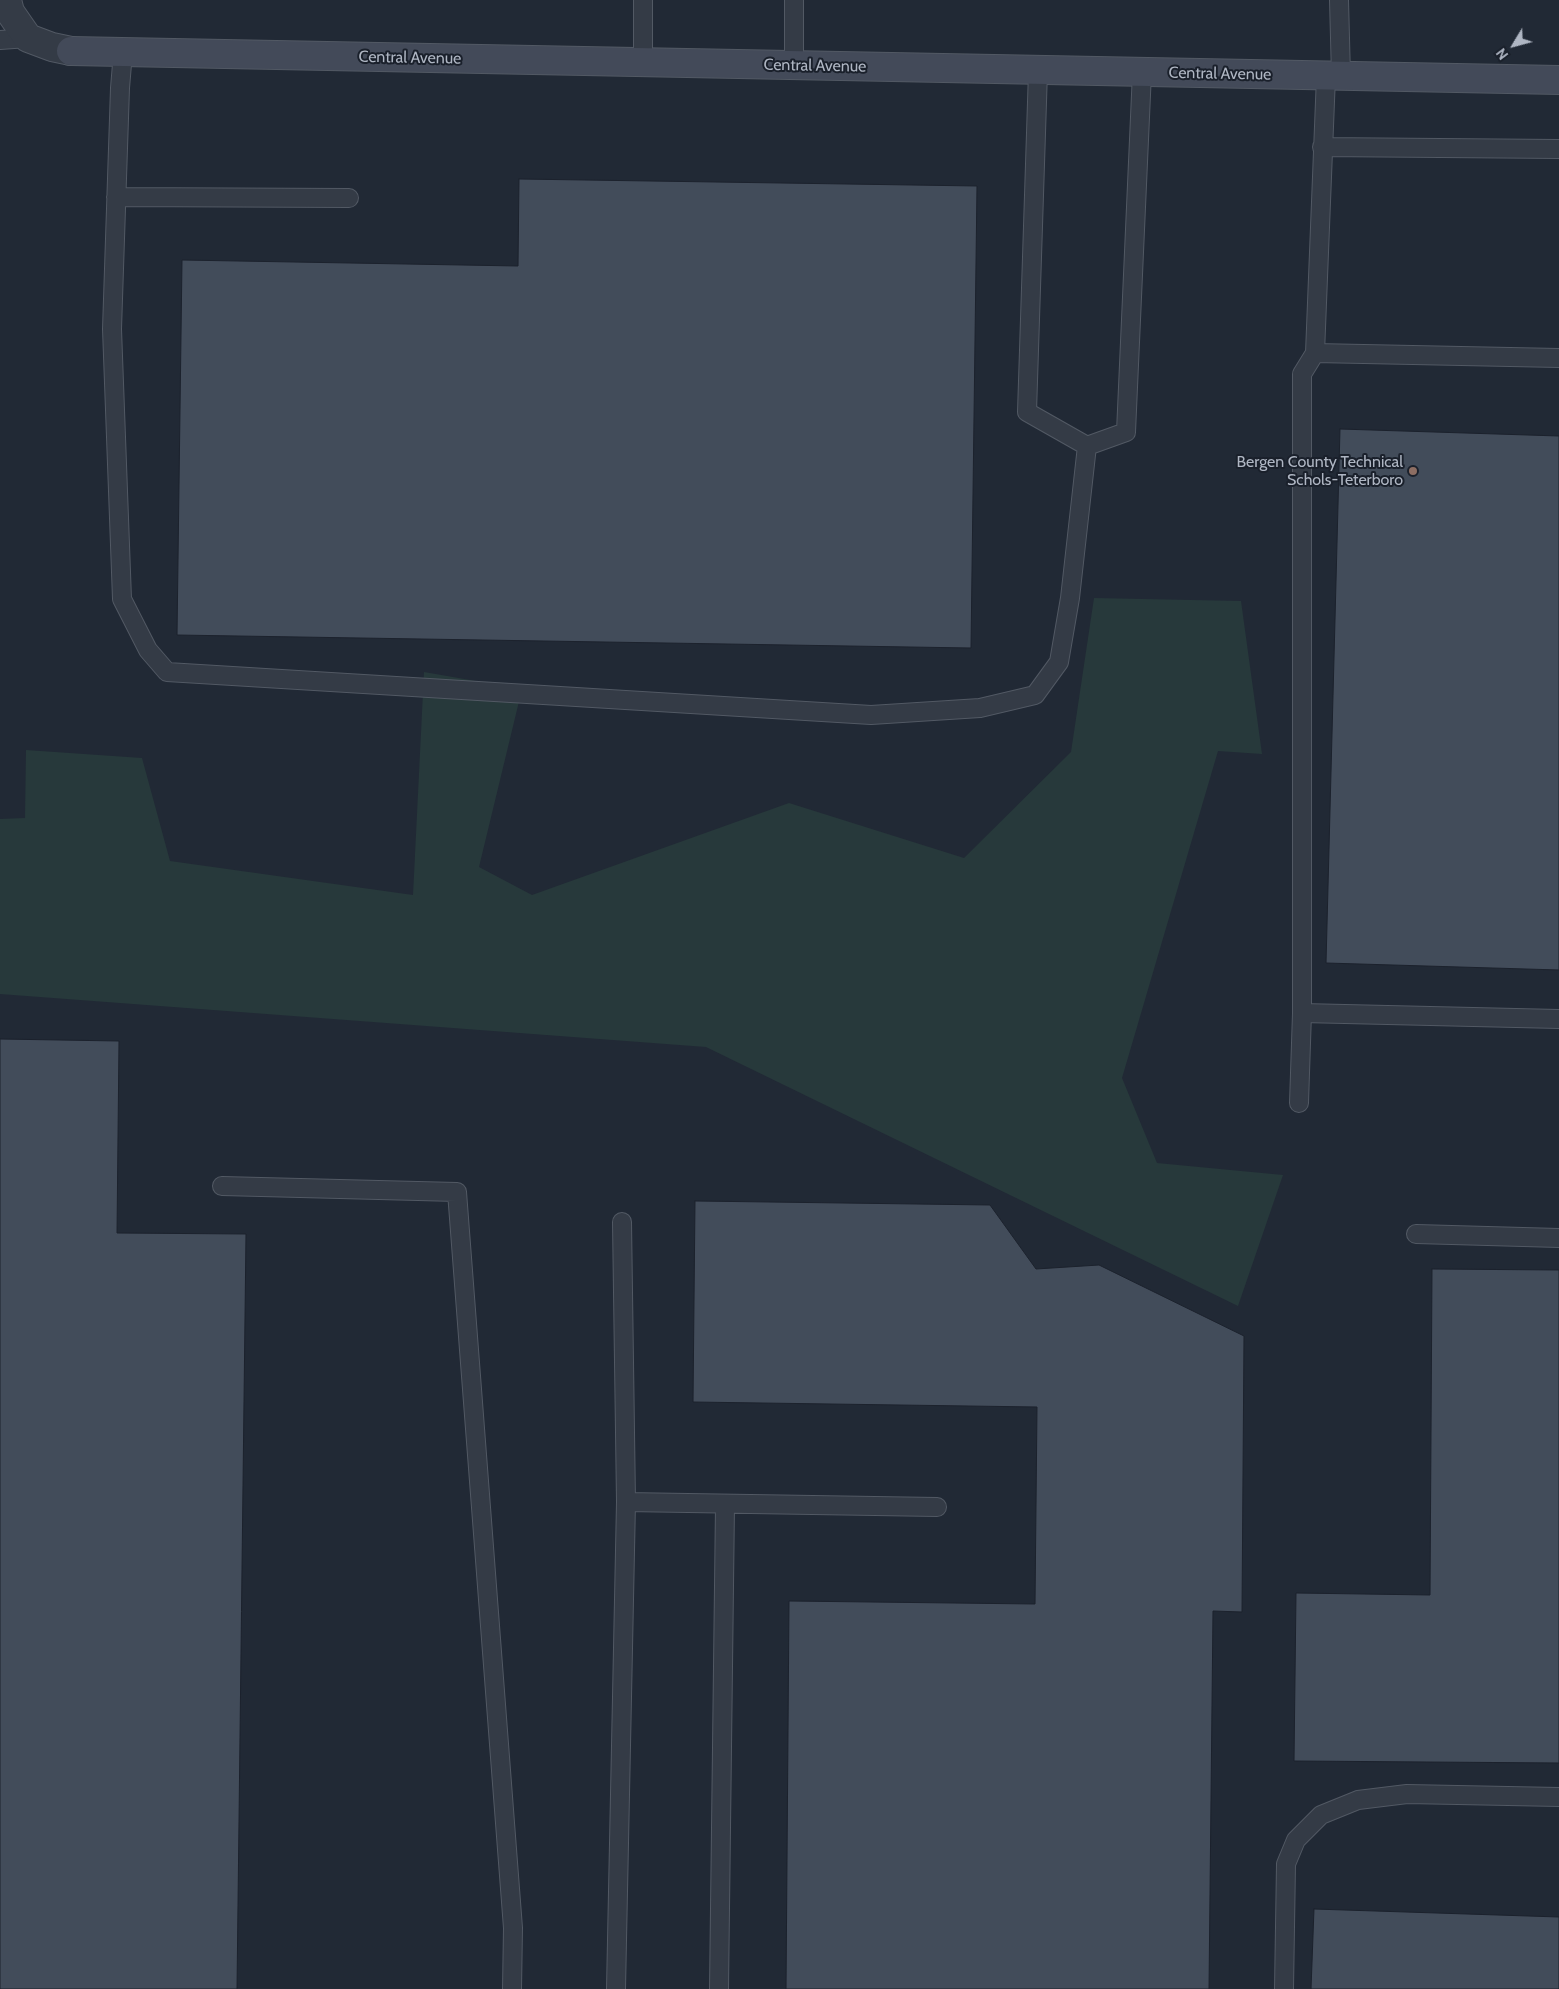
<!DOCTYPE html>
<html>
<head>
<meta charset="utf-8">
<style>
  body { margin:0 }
  #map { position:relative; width:1559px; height:1989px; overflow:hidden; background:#212935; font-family:Cabin,sans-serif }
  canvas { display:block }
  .north { position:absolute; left:1489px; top:20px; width:50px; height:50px; -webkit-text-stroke:4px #1a202b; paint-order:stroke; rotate:233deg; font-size:14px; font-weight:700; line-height:20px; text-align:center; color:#afb6c3 }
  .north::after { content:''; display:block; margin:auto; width:18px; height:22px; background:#afb6c3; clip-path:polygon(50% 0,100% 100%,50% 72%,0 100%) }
</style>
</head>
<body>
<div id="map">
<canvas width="1559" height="1989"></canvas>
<div class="north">N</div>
</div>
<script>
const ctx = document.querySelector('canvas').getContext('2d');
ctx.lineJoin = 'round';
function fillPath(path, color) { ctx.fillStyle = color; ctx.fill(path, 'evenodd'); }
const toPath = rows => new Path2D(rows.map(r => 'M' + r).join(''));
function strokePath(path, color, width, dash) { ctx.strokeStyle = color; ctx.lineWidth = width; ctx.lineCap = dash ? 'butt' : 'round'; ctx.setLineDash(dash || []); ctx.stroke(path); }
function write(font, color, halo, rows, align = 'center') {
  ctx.font = font + ' Cabin,sans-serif'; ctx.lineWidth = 4; ctx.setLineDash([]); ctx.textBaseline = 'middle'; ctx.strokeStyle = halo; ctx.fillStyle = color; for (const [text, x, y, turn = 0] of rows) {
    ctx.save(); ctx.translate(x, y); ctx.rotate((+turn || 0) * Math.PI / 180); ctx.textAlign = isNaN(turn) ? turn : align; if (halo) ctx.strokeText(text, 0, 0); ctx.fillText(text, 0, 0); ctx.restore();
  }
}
const green = toPath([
  [1094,598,1241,601,1262,754,1218,751,1122,1078,1157,1163,1283,1175,1238,1306,706,1047,0,994,0,819,25,818,26,750,142,758,170,861,413,895,424,672,522,689,479,867,532,895,789,803,964,858,1071,752]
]);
const building = toPath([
  [519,179,977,186,971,648,177,635,182,260,518,266,519,179],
  [1340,429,1559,436,1559,970,1326,963,1340,429],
  [0,1039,119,1041,117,1233,246,1234,237,1989,0,1989,0,1039],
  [695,1201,990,1205,1036,1269,1099,1265,1244,1336,1242,1612,1213,1611,1209,1989,786,1989,789,1601,1035,1604,1037,1407,693,1402,695,1201],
  [1432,1269,1559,1270,1559,1763,1294,1761,1296,1593,1430,1595,1432,1269],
  [1314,1909,1559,1917,1559,1989,1311,1989,1314,1909]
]);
const lane = toPath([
  [643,0,643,62],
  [1339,0,1341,76],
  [0,40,28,38],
  [123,52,120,88,112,329,122,599,148,650,167,672,871,715,980,708,1035,695,1059,662,1070,598,1087,446],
  [794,65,794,0],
  [1038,71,1027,412,1087,446,1126,432,1142,72],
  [1322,147,1559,149],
  [116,197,349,198],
  [1315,353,1559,358],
  [1302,1013,1559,1019],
  [1299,1103,1302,1013,1302,374,1315,353,1326,76],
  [222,1186,457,1192,513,1928,512,1989],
  [1416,1234,1559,1238],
  [626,1502,937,1507],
  [616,1989,626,1502,622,1222],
  [719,1989,725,1505],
  [1284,1989,1286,1864,1296,1840,1321,1815,1358,1800,1407,1794,1559,1797]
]);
const street = toPath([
  [7,0,10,12,28,38,52,47,71,51]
]);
const secondary = toPath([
  [71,51,1559,80]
]);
const markers = [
  [1413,471,5,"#8d6e63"]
];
const streetNames = [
  ["Central Avenue",410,58,1],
  ["Central Avenue",815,66,1],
  ["Central Avenue",1220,74,1]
];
const poiNames = [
  ["Bergen County Technical",1403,462],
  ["Schols-Teterboro",1403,480]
];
fillPath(green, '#27393b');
fillPath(building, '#424c5a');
strokePath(building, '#1c222d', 1);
strokePath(lane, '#525964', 20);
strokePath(street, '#525964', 30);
strokePath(secondary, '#525964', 30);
strokePath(lane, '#343b46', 18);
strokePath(street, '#343b46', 28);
strokePath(secondary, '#434a59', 28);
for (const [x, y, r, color] of markers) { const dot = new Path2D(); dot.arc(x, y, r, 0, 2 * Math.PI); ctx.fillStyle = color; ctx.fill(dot); strokePath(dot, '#1a202b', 2); }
write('16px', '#afb6c3', '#1a202b', streetNames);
write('16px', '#afb6c3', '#1a202b', poiNames, 'right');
</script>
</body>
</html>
